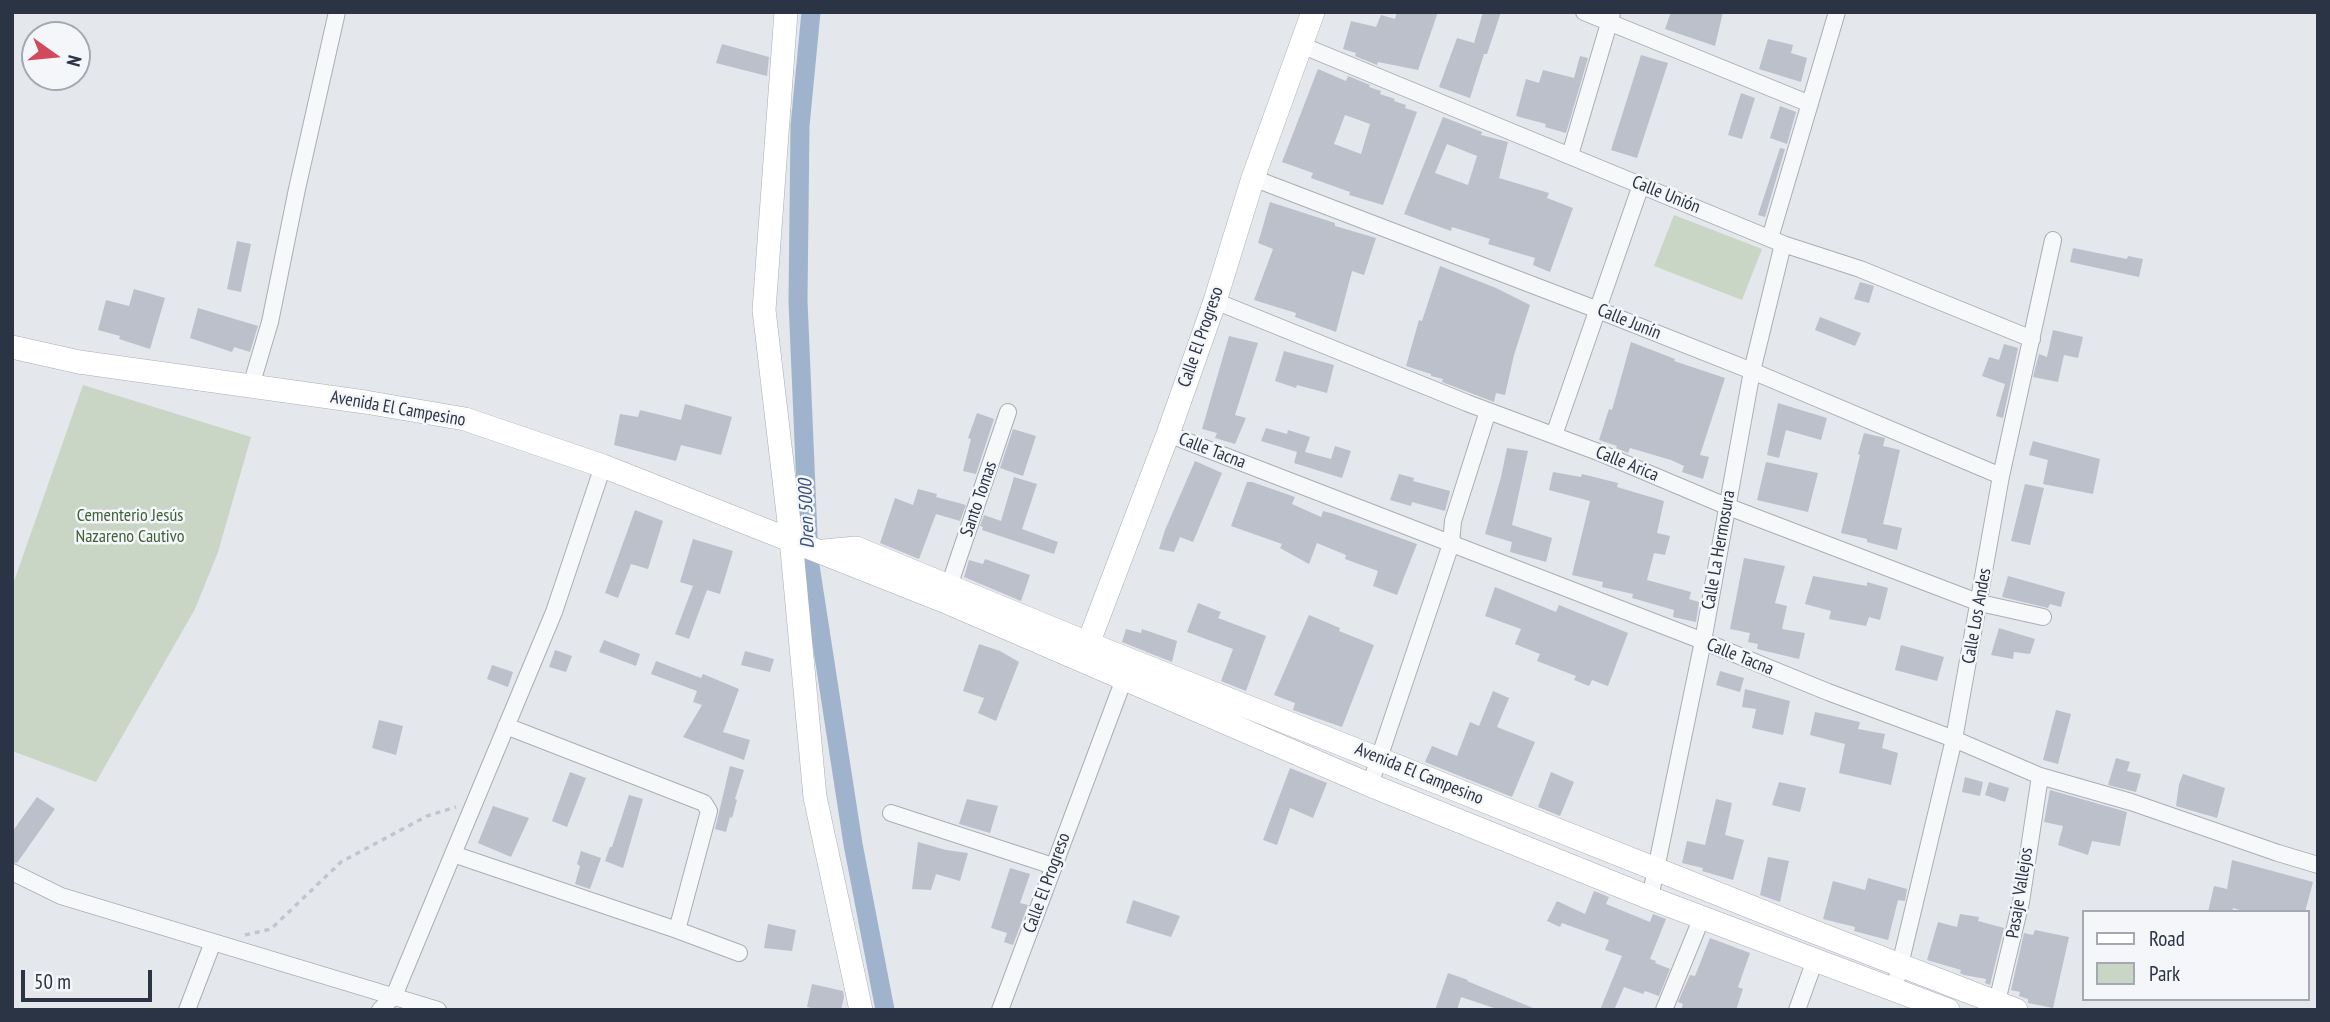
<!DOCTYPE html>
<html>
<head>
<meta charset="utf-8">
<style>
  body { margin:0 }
  #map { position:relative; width:2330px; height:1022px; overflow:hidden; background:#e4e7ec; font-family:"PT Sans Narrow",sans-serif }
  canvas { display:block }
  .frame { position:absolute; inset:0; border:14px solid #2b3445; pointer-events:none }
  .legend { position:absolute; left:2082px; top:910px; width:228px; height:91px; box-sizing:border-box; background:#f4f6f9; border:2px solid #a4a8b1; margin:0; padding:9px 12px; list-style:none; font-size:21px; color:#2b3445 }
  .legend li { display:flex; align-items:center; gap:14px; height:35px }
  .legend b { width:35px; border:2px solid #a4a8b1 }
  .north { position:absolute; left:21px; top:21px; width:70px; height:70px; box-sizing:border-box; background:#f4f6f9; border:2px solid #a4a8b1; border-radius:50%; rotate:105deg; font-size:19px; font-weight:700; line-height:28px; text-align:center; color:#2b3445 }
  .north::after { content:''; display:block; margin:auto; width:24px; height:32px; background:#d1495b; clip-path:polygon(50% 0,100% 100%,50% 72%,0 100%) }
  .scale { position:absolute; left:21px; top:970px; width:131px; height:32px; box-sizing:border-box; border:4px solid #2b3445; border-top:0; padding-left:9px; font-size:21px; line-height:24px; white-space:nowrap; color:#2b3445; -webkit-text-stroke:5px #f4f6f9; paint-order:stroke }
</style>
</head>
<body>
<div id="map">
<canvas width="2330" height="1022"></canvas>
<div class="frame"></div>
<ul class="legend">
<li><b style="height:9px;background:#fff"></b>Road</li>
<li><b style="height:19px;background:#c9d6c5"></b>Park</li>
</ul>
<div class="north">N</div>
<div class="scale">50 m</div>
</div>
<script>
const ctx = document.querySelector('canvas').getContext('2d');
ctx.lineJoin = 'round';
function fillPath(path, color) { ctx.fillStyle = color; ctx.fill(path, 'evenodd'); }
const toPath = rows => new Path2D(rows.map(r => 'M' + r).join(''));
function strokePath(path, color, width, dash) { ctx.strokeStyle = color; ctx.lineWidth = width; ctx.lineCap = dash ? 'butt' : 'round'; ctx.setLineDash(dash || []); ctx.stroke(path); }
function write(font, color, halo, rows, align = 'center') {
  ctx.font = font + ' "PT Sans Narrow",sans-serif'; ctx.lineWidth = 5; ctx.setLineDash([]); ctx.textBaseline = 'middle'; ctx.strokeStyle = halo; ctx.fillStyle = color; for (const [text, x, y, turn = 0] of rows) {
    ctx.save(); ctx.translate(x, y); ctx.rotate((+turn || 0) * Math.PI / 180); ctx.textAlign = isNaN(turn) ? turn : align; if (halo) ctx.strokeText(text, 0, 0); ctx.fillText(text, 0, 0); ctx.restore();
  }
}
const green = toPath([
  [1674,215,1762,249,1742,300,1654,266],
  [83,385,251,437,218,552,195,609,96,782,12,751,12,587]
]);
const canal = toPath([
  [811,12,800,126,798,301,809,559,853,844,885,1010]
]);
const building = toPath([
  [1397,12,1438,12,1418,70,1378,62,1377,65,1355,56,1356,53,1343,49,1351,21,1376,27,1381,15,1395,19],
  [1483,12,1501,12,1487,54,1484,54,1470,98,1439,87,1457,38,1474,43],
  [1671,12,1723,12,1715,46,1665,29],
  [1768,39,1793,45,1791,53,1807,58,1801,82,1759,69],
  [722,44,769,57,767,76,716,63],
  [1641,55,1668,63,1637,158,1611,150],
  [1580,56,1588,58,1566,133,1545,127,1546,124,1516,116,1526,79,1539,83,1543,70,1574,78],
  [1318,69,1346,81,1348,76,1370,85,1369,87,1381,91,1380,94,1395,99,1394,101,1406,105,1405,108,1417,112,1383,205,1349,195,1350,192,1311,178,1313,173,1282,162],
  [1345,115,1370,124,1361,154,1334,144],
  [1741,93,1755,98,1742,139,1728,135],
  [1780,106,1796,112,1787,144,1770,138],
  [1443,117,1482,132,1481,135,1508,142,1499,178,1549,193,1547,198,1573,208,1550,272,1533,265,1535,258,1488,244,1490,239,1452,227,1451,231,1404,214],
  [1447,144,1477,156,1468,185,1435,173],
  [1780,148,1785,149,1765,217,1758,215],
  [1270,202,1335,223,1335,226,1376,238,1364,275,1352,271,1336,332,1295,317,1296,313,1254,300,1273,249,1258,243],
  [237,241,251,244,241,292,227,289],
  [2073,248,2127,259,2128,256,2143,259,2139,277,2070,262],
  [1440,266,1496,288,1530,305,1514,355,1505,395,1496,393,1494,402,1442,382,1443,379,1431,376,1431,374,1406,366,1419,320,1422,321],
  [1860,282,1874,286,1869,303,1854,299],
  [134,289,165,298,150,349,119,339,120,336,98,330,106,300,129,306],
  [198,308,258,326,250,352,234,347,232,352,190,338],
  [1820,317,1861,333,1855,346,1815,330],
  [2053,330,2083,337,2078,358,2064,355,2058,382,2033,377,2039,354,2047,357],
  [1229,336,1258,343,1235,415,1246,418,1235,444,1215,438,1217,433,1202,429],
  [1631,342,1675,359,1674,361,1725,378,1700,455,1709,457,1703,479,1682,472,1684,466,1671,460,1630,448,1628,453,1616,448,1617,446,1599,440,1609,409,1612,410],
  [2004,344,2018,348,2003,418,1996,416,2005,384,1982,376,1989,357,1999,360],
  [1284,351,1334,365,1327,393,1297,385,1296,388,1275,381],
  [1778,403,1827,418,1821,440,1786,430,1779,458,1767,455],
  [685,404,732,417,721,455,681,445,676,461,614,445,620,414,638,417,640,410,681,420],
  [977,413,994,419,976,474,963,471,971,439,968,438],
  [1266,428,1287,434,1288,430,1310,437,1305,452,1331,459,1335,446,1351,451,1342,478,1294,463,1297,452,1261,441],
  [1013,429,1036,436,1023,476,1000,468],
  [1864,433,1885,438,1883,446,1900,450,1883,524,1902,528,1897,550,1867,542,1867,539,1841,533,1860,455,1858,454],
  [2033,441,2100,459,2093,494,2043,484,2048,460,2029,455],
  [1507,448,1528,451,1512,525,1552,538,1546,562,1510,552,1512,542,1485,534,1501,477],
  [1195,461,1222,473,1193,542,1180,537,1174,552,1159,549,1165,530],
  [1766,462,1818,473,1808,512,1757,500],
  [1553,472,1581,477,1582,474,1618,483,1617,487,1664,501,1657,533,1670,536,1665,555,1654,553,1647,580,1691,592,1689,599,1699,602,1696,622,1673,617,1674,610,1632,598,1633,594,1602,587,1603,582,1572,575,1590,501,1549,490],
  [1399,474,1414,478,1413,481,1450,491,1445,511,1412,502,1411,506,1390,500],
  [1014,477,1037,484,1022,529,1058,542,1054,554,982,530,983,527,980,526,984,515,1001,521],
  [1247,482,1252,482,1295,497,1292,504,1321,517,1323,511,1334,514,1417,544,1397,595,1373,586,1378,571,1345,559,1346,555,1317,543,1309,564,1280,548,1282,544,1231,526],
  [2025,484,2044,488,2030,545,2011,541],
  [918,489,937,494,936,497,966,505,960,521,936,514,919,559,880,543,895,498,913,505],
  [635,510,663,521,648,569,631,564,618,598,605,593],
  [693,539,733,551,720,594,707,590,689,639,675,634,693,586,680,582],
  [1744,558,1785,566,1775,603,1787,606,1782,629,1805,633,1799,659,1757,649,1758,644,1748,642,1750,633,1730,629],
  [985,559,1030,575,1021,601,964,577,969,560,983,564],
  [1813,576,1867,586,1867,582,1888,588,1880,620,1869,617,1866,626,1829,619,1831,611,1805,604],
  [2008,576,2065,592,2061,607,2050,604,2048,608,2002,597],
  [1495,587,1556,612,1559,605,1628,633,1608,686,1592,680,1589,686,1574,680,1576,676,1537,661,1540,654,1515,644,1521,629,1485,616],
  [1198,603,1221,612,1218,618,1266,636,1246,691,1221,681,1233,649,1187,632],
  [1309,615,1340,628,1339,631,1374,645,1342,727,1293,710,1295,703,1274,695],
  [1999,628,2035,639,2030,654,2014,652,2013,659,1991,655],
  [1126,629,1141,633,1142,629,1177,641,1172,662,1122,642],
  [604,640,640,654,636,666,599,652],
  [979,644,1000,651,1019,662,996,721,978,713,984,698,963,691],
  [1901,645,1944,657,1937,681,1895,670],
  [555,650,572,656,566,672,549,667],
  [745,651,774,659,770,672,741,665],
  [656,661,701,678,703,674,739,689,723,732,750,740,744,760,683,737,702,705,693,702,697,691,651,674],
  [492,665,513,672,508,687,487,679],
  [1720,671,1744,678,1740,692,1716,685],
  [1745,689,1790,701,1783,735,1752,728,1756,709,1742,707],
  [1493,691,1509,698,1497,727,1535,742,1512,797,1425,762,1432,746,1457,756,1470,722,1479,726],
  [2056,710,2071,714,2058,764,2043,760],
  [1815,712,1860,722,1858,729,1885,734,1882,748,1898,753,1891,785,1839,773,1845,744,1810,735],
  [379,720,403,726,396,755,372,748],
  [2116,758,2130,762,2127,771,2141,774,2136,792,2108,785],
  [730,766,744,770,735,799,737,800,732,818,730,817,726,832,715,829],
  [1290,768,1327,783,1313,818,1290,808,1277,845,1263,840],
  [570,772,586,778,567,827,552,821],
  [1551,772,1574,782,1560,816,1538,807],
  [2183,774,2225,788,2217,818,2176,806,2179,784],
  [1965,777,1983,782,1980,796,1962,792],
  [1779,782,1806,788,1800,812,1772,805],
  [1989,782,2009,788,2005,802,1985,795],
  [2050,790,2127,812,2120,846,2092,841,2088,855,2058,845,2063,826,2044,822],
  [629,795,643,799,623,868,605,861,610,847,612,847],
  [37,797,55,809,17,863,12,862,12,832],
  [967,799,998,806,990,833,959,824],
  [1716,799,1732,803,1725,835,1744,840,1733,880,1702,871,1703,868,1682,863,1687,841,1705,845],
  [493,806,529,818,511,857,478,843],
  [918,842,946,850,968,853,960,881,936,874,931,890,912,889],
  [581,851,601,858,590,889,575,884,580,866,577,864],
  [1768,857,1789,861,1780,902,1760,895],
  [2232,860,2313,882,2305,912,2247,912,2233,908,2232,912,2208,912,2214,886,2227,889],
  [1010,868,1030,874,1020,903,1028,905,1013,945,1004,942,1007,933,991,928],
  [1868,878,1907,889,1905,901,1898,900,1888,940,1854,931,1855,927,1823,919,1833,881,1865,890],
  [1594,891,1609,897,1606,904,1650,922,1653,914,1666,919,1650,959,1656,961,1655,963,1670,969,1659,996,1645,991,1643,994,1624,987,1614,1010,1600,1010,1622,956,1605,950,1609,940,1562,923,1560,927,1547,921,1557,901,1585,914],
  [1133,900,1180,916,1171,937,1126,923],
  [1960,914,1979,917,1978,921,2004,928,1990,985,1985,983,1986,979,1964,975,1960,973,1961,970,1927,960,1938,922,1957,927],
  [768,924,796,930,792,951,764,948],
  [2035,930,2069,937,2053,1008,2028,1003,2028,999,2019,996,2020,992,2011,990,2024,933,2033,935],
  [1710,938,1750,953,1738,987,1743,989,1736,1010,1681,1010,1683,1004,1678,1002,1690,975,1695,976],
  [1448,973,1468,980,1467,981,1538,1010,1500,1010,1461,997,1457,1010,1435,1010],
  [812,984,843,991,844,997,841,1010,821,1010,807,1007]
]);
const path = toPath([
  [245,935,271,929,341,862,427,816,456,807]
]);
const street = toPath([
  [1584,12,1810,104],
  [1301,45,1783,244,1860,269,2032,339],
  [1570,155,1612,13],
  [1253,178,1598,310,1752,371,2001,476],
  [1770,238,1837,12],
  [1215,301,1467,403,1598,452,1726,506,1980,603,2043,617],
  [251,386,270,322,297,189,337,12],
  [1168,434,1703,641,1828,692,1954,739,2040,776,2131,802,2278,853,2318,865],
  [1554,435,1641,185],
  [603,466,554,612,453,854,677,930,739,953],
  [949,586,1008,412],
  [506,726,704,803,709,811,677,930],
  [1370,785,1451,544,1453,521,1488,411],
  [891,813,1053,866],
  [12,872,61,896,438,1010],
  [1650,898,1703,641,1752,371,1783,244],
  [1894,990,1954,739,2001,476,2053,240],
  [187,1010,213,942],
  [380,1010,394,996,453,854],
  [1000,1010,1124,679],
  [1664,1010,1702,917],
  [1797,1010,1815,960],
  [1995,1010,2021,902,2040,776]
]);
const secondary = toPath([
  [786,12,764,310,791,539,815,797,861,1010],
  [12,347,79,362,365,402,465,419,603,466,944,601,1370,785,1650,898,1948,1010],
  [824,551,856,548,1102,649,1799,926,2016,1010],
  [1083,657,1168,434,1215,301,1253,178,1313,12]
]);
const streetNames = [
  ["Calle Unión",1666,195,22],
  ["Calle Junín",1629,322,22],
  ["Calle El Progreso",1201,337,-71],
  ["Avenida El Campesino",398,409,10],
  ["Calle Tacna",1212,451,21],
  ["Calle Arica",1627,464,22],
  ["Santo Tomas",979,499,-71],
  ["Calle La Hermosura",1719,550,-80],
  ["Calle Los Andes",1977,616,-80],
  ["Calle Tacna",1740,657,22],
  ["Avenida El Campesino",1419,774,22],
  ["Calle El Progreso",1047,883,-70],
  ["Pasaje Vallejos",2020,893,-81]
];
const parkNames = [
  ["Cementerio Jesús",130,516],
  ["Nazareno Cautivo",130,537]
];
const waterNames = [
  ["Dren 5000",807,514,-92]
];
fillPath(green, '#c9d6c5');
strokePath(canal, '#9fb4cc', 19);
fillPath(building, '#bbc0ca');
strokePath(street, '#a9aeb7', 18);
strokePath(secondary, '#a9aeb7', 24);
strokePath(path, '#c2c5cb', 3.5, [5, 5]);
strokePath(street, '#f7f8fa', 16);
strokePath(secondary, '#fff', 23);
write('18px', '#2b3445', '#f4f6f9', streetNames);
write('18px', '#3f6138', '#f4f6f9', parkNames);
write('italic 19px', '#34527a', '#f4f6f9', waterNames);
</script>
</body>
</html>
